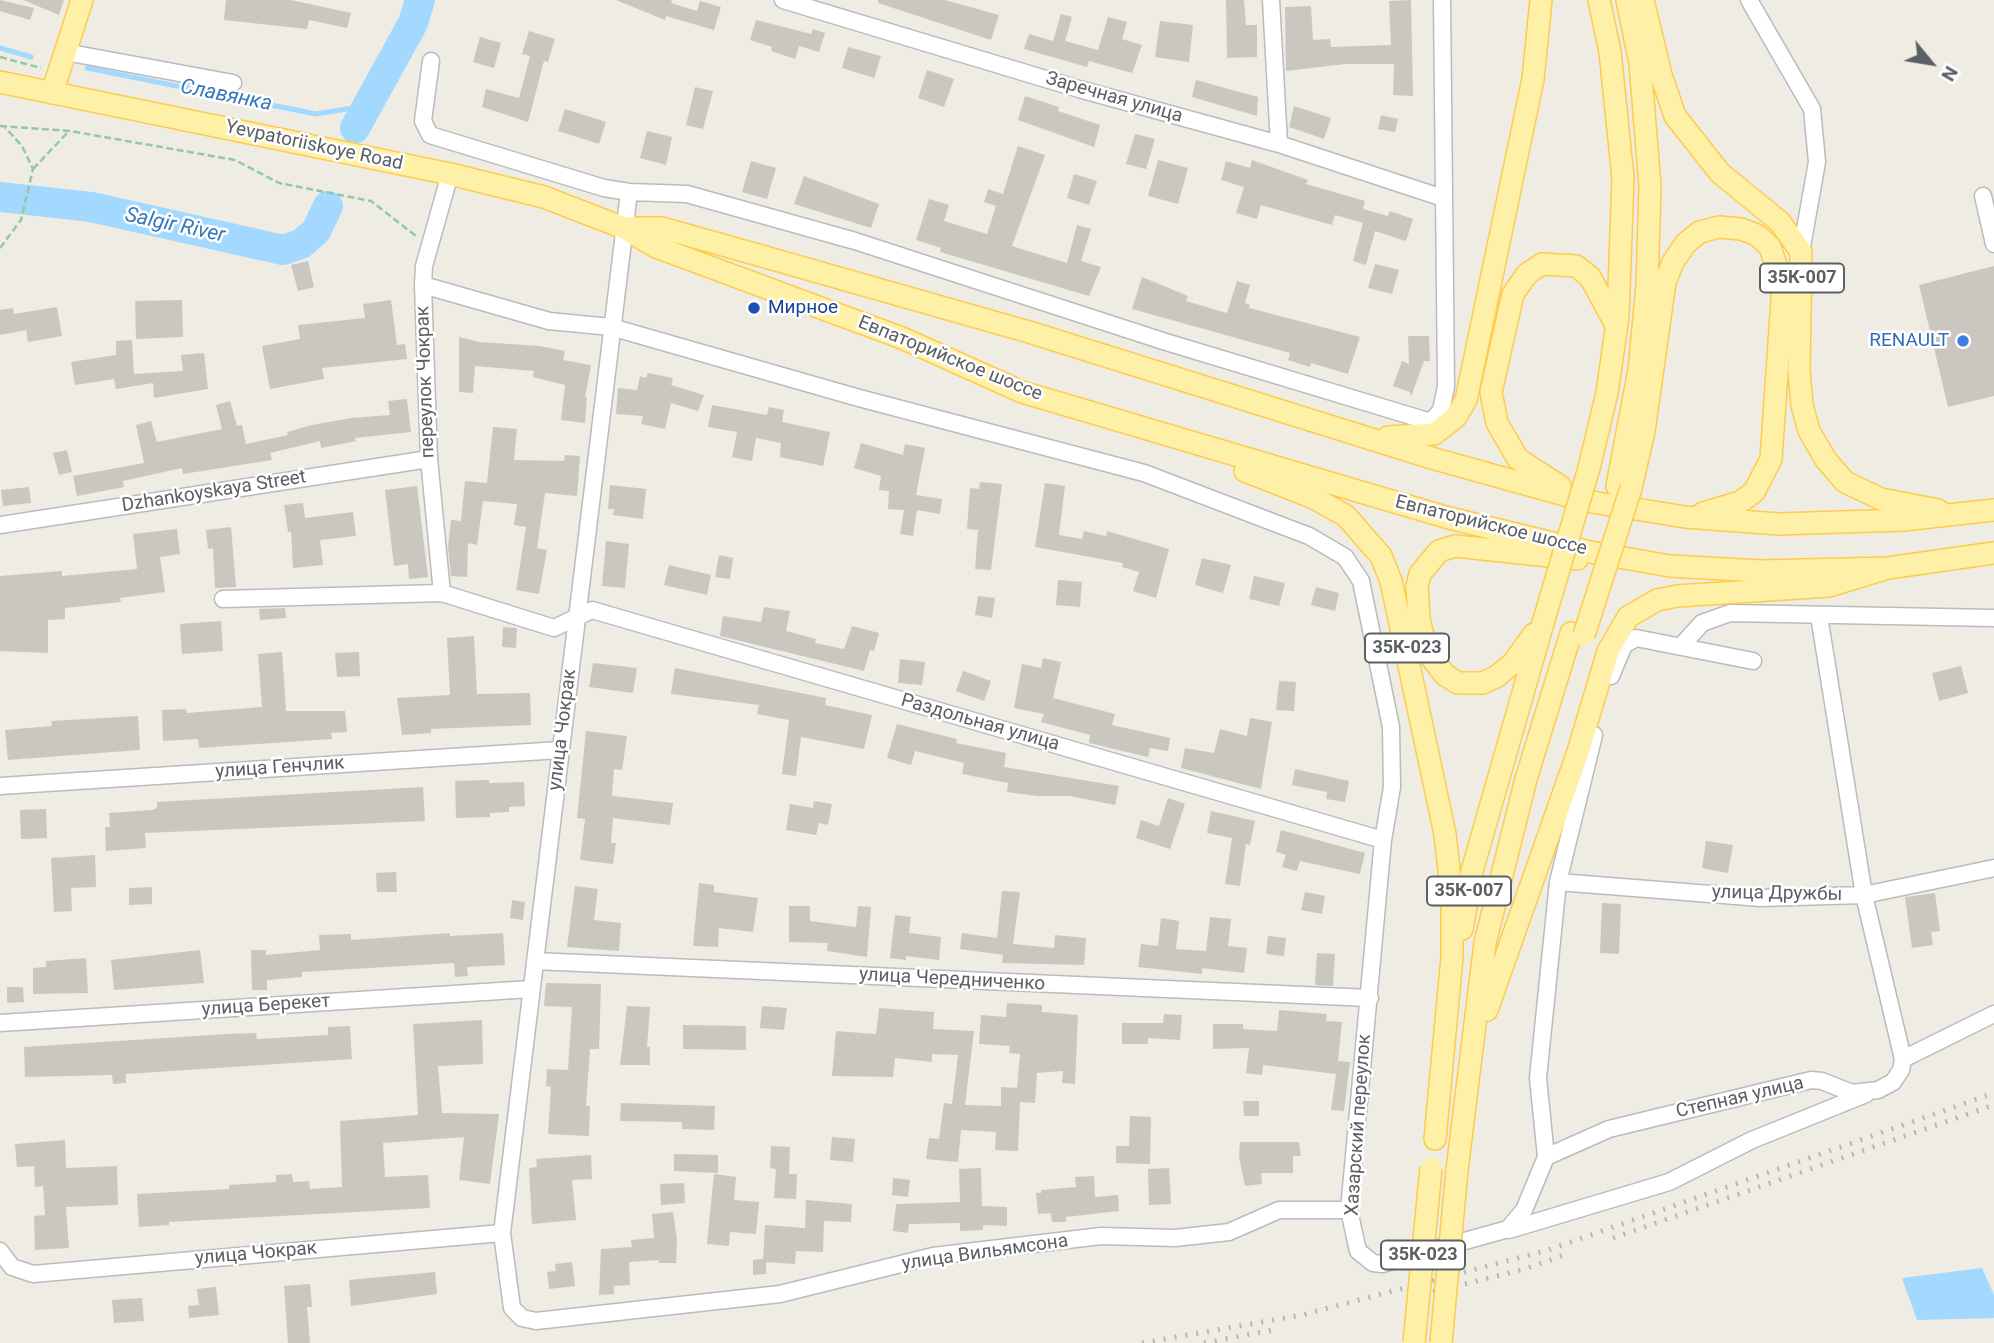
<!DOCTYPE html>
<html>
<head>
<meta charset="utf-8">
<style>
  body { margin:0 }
  #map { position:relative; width:1994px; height:1343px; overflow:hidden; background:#efece3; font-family:Roboto,sans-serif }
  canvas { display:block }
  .north { position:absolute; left:1896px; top:28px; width:70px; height:70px; -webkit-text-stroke:5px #fff; paint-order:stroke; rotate:120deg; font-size:19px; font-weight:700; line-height:28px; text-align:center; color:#5b6065 }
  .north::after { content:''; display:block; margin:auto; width:24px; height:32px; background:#5b6065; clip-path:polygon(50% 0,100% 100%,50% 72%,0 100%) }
</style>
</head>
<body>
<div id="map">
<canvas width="1994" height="1343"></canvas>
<div class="north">N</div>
</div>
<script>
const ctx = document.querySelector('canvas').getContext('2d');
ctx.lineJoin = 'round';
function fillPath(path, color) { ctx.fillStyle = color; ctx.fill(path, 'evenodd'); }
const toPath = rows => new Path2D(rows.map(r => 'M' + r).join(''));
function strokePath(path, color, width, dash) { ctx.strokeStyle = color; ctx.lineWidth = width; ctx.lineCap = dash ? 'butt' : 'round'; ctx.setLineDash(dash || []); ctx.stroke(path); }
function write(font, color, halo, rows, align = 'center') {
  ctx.font = font + ' Roboto,sans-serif'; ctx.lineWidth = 5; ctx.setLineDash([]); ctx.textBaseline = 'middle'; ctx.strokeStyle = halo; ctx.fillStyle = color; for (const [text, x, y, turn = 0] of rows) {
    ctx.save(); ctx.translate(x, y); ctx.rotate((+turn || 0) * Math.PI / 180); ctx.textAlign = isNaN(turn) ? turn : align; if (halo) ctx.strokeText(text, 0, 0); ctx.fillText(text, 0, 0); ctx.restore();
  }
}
const water = toPath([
  [1982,1268,1994,1295,1994,1318,1917,1320,1902,1278]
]);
const stream = toPath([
  [0,48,31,57],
  [87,68,316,114,365,106]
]);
const river = toPath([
  [355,128,413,23,420,0],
  [0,197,91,207,283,250,301,244,316,231,328,206]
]);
const building = toPath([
  [0,0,34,8,30,20,0,11],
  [23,0,64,0,59,15],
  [226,0,291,0,351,13,347,28,309,20,307,29,224,20],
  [616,0,672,0,671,3,697,11,700,1,721,7,714,30,666,16,665,20],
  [878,0,945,0,999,15,991,40,878,3],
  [1226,0,1244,0,1246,25,1257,25,1257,57,1227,58],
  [1411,0,1413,96,1393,95,1394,64,1345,64,1286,71,1285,7,1311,6,1313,40,1330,39,1331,47,1391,45,1389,1],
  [1061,14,1072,17,1065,41,1098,50,1108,17,1127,22,1122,39,1142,45,1132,73,1089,61,1087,67,1024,49,1029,34,1053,41],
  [756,20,811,34,813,29,825,33,819,52,799,46,795,59,771,51,772,47,750,40],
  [1160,21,1193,25,1189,62,1155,57],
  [529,31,555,39,548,62,544,61,528,122,482,107,486,89,519,98,530,56,522,54],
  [480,37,501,43,494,68,473,62],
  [848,47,881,56,874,78,842,68],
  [927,70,954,79,944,107,918,98],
  [1196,80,1258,97,1257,116,1192,97],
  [695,87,713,91,703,129,686,125],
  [1025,96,1059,107,1058,111,1100,125,1094,147,1018,120],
  [1294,106,1331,118,1324,139,1289,127],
  [565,109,606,122,599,144,558,131],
  [1381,115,1398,119,1395,132,1378,129],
  [647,131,672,137,666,165,640,158],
  [1135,134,1155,139,1146,169,1126,164],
  [1018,146,1045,155,1012,246,1067,263,1077,225,1091,229,1081,261,1101,267,1089,296,940,252,941,248,916,240,929,199,949,205,944,221,987,234,996,206,984,202,988,189,1003,194],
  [1158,160,1188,168,1178,204,1148,196],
  [1252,160,1308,180,1306,184,1365,201,1363,209,1388,216,1390,211,1413,219,1406,241,1375,231,1366,265,1353,261,1363,223,1335,215,1332,225,1261,205,1257,219,1236,213,1244,187,1221,180,1226,161,1250,168],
  [751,161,776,168,767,199,742,192],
  [1074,174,1097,181,1089,205,1067,198],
  [804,176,879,204,871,228,794,204],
  [308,261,314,287,298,291,291,265],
  [1375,264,1399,270,1392,294,1368,288],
  [1994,266,1994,396,1948,407,1919,285],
  [1142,277,1188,296,1186,301,1227,313,1237,281,1250,285,1245,303,1250,305,1249,308,1360,337,1348,374,1311,363,1310,367,1288,360,1290,353,1132,309],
  [182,300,183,337,136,339,135,301],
  [391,300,397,345,405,344,407,359,322,368,324,379,270,389,262,346,300,339,298,325,365,318,363,304],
  [57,307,62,336,28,342,26,330,0,335,0,310,13,308,14,314],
  [1408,336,1429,336,1430,361,1424,361,1411,397,1410,392,1393,386,1402,361,1409,364],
  [459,337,479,342,540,346,565,351,563,360,591,365,585,397,587,397,585,423,561,420,565,385,533,377,534,371,475,366,473,393,459,392],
  [132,340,134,374,183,371,181,355,204,353,208,389,154,398,153,383,116,389,114,379,75,385,71,362,116,355,116,341],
  [648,373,673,378,671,385,704,395,698,411,671,403,665,429,641,424,643,416,616,414,618,388,637,390,640,376,646,378],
  [407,399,411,432,355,438,356,441,321,448,320,441,270,453,272,460,183,474,182,468,123,481,124,487,77,496,73,476,144,463,136,425,151,421,157,442,222,429,216,405,230,401,237,426,242,425,246,444,288,435,287,432,312,425,351,418,390,415,388,401],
  [712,405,767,415,769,407,784,410,782,422,830,432,823,466,780,457,781,443,756,438,752,461,732,457,737,432,708,427],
  [493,427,517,429,514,460,564,461,565,455,580,456,577,496,545,493,537,548,547,550,539,594,516,590,526,527,514,525,517,504,483,501,477,545,468,543,467,577,451,576,448,547,451,520,461,521,465,481,487,483],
  [861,443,903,455,905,444,925,448,916,495,942,499,940,514,917,510,913,536,900,534,904,510,888,509,889,491,879,490,881,476,854,468],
  [67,450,72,472,59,475,53,453],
  [980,482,1002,484,991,570,975,569,978,530,967,529,970,488,979,489],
  [1045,483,1065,486,1059,535,1082,539,1084,531,1106,536,1107,531,1169,549,1156,598,1133,591,1139,572,1122,567,1123,563,1035,547],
  [610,485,646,489,643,519,613,515,614,509,608,509],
  [417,486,428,577,409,579,408,564,394,566,385,490],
  [29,487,31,503,3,506,1,490],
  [303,503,305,518,353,512,356,536,320,540,323,565,293,568,291,532,288,532,284,505],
  [231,527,236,587,215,588,213,548,208,549,206,530],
  [177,529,180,554,160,557,165,592,120,598,121,602,65,608,65,619,48,620,48,653,0,651,0,576,62,571,62,576,137,569,133,534],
  [606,541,629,544,625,588,602,586],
  [719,555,733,558,730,579,715,577],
  [1202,558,1231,565,1223,593,1195,585],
  [669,565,711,575,707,595,664,585],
  [1254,576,1285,583,1279,606,1249,599],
  [1058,580,1082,582,1080,607,1056,605],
  [1316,587,1339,593,1335,611,1311,605],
  [978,596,995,598,992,618,975,615],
  [764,607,790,611,786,631,816,639,815,643,844,649,852,626,879,633,874,651,870,650,864,671,720,636,723,616,761,622],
  [285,608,286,618,260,620,259,609],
  [221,621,223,651,182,654,180,624],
  [503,627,517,628,516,648,502,647],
  [474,636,477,694,530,693,531,725,431,729,431,733,402,735,397,698,450,695,447,638],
  [282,652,286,711,345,711,347,732,331,733,332,739,199,748,198,739,163,741,162,710,186,709,187,713,262,707,258,654],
  [359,652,360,676,337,677,335,653],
  [1043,658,1061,662,1053,698,1115,714,1112,725,1170,738,1168,751,1150,748,1148,757,1089,743,1090,735,1041,722,1044,714,1014,708,1022,664,1041,668],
  [900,659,925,662,922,685,898,683],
  [593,663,637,668,633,693,589,687],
  [1961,666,1968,693,1939,701,1932,673],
  [675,668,826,698,825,705,872,715,864,749,801,737,796,776,782,774,789,720,757,714,759,705,671,694],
  [963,671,991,681,984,701,956,691],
  [1279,681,1296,682,1294,711,1276,710],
  [138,716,140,750,8,760,5,730,52,726,51,721],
  [1250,718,1272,722,1261,789,1181,768,1185,748,1214,753,1220,729,1247,736],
  [897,724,957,739,956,743,1006,753,1004,767,1119,786,1115,805,1070,796,1037,796,1007,792,1008,783,962,774,964,763,915,751,911,765,887,758],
  [586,731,627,736,622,770,614,769,612,796,673,803,670,825,613,818,611,843,616,843,613,864,580,860,585,819,577,818],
  [1295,769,1349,781,1345,802,1326,799,1327,792,1292,785],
  [489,780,489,783,524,782,525,806,509,807,509,812,490,813,490,817,456,818,455,781],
  [423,787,425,821,145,833,146,848,106,851,105,827,110,827,109,813,152,810,157,808,157,802],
  [1168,798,1185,804,1170,849,1136,838,1141,820,1159,826],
  [814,801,832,804,828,825,819,823,816,835,786,830,790,804,813,808],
  [46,809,47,838,21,839,20,810],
  [1211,811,1255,821,1250,845,1246,844,1240,886,1225,884,1232,838,1207,833],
  [1281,830,1365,853,1360,874,1300,861,1297,871,1282,867,1286,855,1276,852],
  [1706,841,1733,845,1728,873,1702,868],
  [95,855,96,887,71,888,72,911,54,912,51,858],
  [396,872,397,892,377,892,376,873],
  [699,883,714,885,714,892,758,898,753,932,719,928,718,947,693,946],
  [575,886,598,889,594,920,621,923,619,951,567,947],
  [152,887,152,904,129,905,129,888],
  [1002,891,1020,892,1013,944,1054,948,1055,935,1086,938,1084,965,1002,963,1003,955,960,949,962,933,997,938],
  [1305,892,1325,896,1322,914,1301,910],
  [1935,893,1940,931,1931,932,1933,945,1912,948,1905,897],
  [512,900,525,902,523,920,510,918],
  [1602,903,1621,904,1619,954,1600,953],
  [789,906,810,906,810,921,856,927,858,906,871,907,867,957,827,951,828,943,789,942],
  [895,915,911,917,909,933,941,937,939,960,906,956,906,960,890,958],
  [1210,917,1231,919,1228,946,1247,948,1244,973,1202,968,1202,974,1138,967,1141,944,1158,946,1161,918,1179,921,1176,949,1206,951],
  [450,933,450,936,503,933,505,965,467,967,468,976,455,977,454,963,302,972,302,977,267,980,267,990,252,990,251,950,266,950,266,955,320,950,319,935,351,934,351,940],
  [1268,936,1286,938,1284,956,1266,954],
  [200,950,204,983,114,990,111,960],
  [1317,953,1335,954,1333,986,1315,985],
  [86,958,88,993,33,994,33,968,46,967,46,961],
  [546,983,601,984,599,1049,590,1049,586,1106,590,1106,589,1136,548,1134,551,1087,546,1086,547,1069,568,1070,572,1007,544,1006],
  [7,987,23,987,24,1002,7,1003],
  [1007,1003,1042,1005,1042,1012,1078,1015,1075,1084,1062,1083,1063,1071,1037,1073,1035,1103,1020,1102,1018,1151,995,1150,996,1132,961,1130,958,1162,926,1159,929,1138,939,1139,944,1103,952,1104,958,1055,932,1054,932,1062,895,1058,893,1077,832,1076,836,1031,876,1034,879,1008,934,1012,933,1029,974,1031,965,1105,1001,1106,1001,1087,1017,1088,1020,1054,1009,1053,1010,1046,979,1044,981,1015,1006,1017],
  [627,1006,650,1007,647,1047,650,1047,650,1065,620,1065],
  [762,1006,787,1008,784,1030,760,1028],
  [1279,1010,1327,1014,1326,1021,1342,1022,1338,1061,1350,1062,1344,1111,1331,1110,1336,1074,1263,1065,1262,1075,1246,1073,1249,1048,1213,1049,1213,1024,1243,1024,1243,1029,1277,1031],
  [1164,1014,1182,1015,1180,1040,1148,1038,1148,1044,1122,1044,1122,1023,1163,1023],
  [482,1020,483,1064,438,1066,442,1113,499,1114,490,1184,459,1180,464,1137,383,1143,385,1177,428,1175,430,1208,169,1222,169,1225,139,1227,137,1194,229,1189,229,1185,276,1182,276,1175,292,1174,293,1182,309,1181,310,1189,342,1187,340,1121,418,1115,413,1024],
  [683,1025,746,1026,746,1050,683,1049],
  [350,1026,352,1059,126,1074,126,1083,113,1084,112,1075,25,1077,24,1047,227,1034,256,1033,257,1039,328,1035,328,1027],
  [1243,1101,1259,1101,1259,1116,1244,1116],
  [621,1103,715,1106,714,1130,682,1129,682,1122,620,1121],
  [1130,1116,1151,1117,1150,1164,1116,1163,1116,1146,1129,1146],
  [832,1137,855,1139,853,1162,830,1160],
  [65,1140,66,1168,117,1166,118,1205,66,1207,69,1248,35,1250,34,1216,45,1215,43,1186,35,1187,34,1166,17,1167,15,1144],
  [1240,1142,1299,1142,1301,1156,1293,1156,1293,1173,1261,1173,1262,1184,1245,1186,1239,1157],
  [771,1146,790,1147,789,1174,797,1174,796,1199,774,1198,776,1169,770,1168],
  [674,1154,718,1155,718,1173,674,1171],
  [591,1155,592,1179,572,1180,576,1220,532,1224,529,1168,537,1167,536,1159],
  [981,1168,982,1206,1007,1207,1007,1226,983,1225,983,1230,960,1231,960,1223,909,1224,908,1233,893,1231,896,1204,960,1202,959,1169],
  [1169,1168,1171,1204,1149,1205,1148,1169],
  [714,1174,736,1177,734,1200,759,1202,756,1234,730,1232,729,1246,707,1244],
  [1094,1176,1095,1197,1118,1195,1119,1211,1066,1217,1066,1222,1052,1222,1051,1213,1038,1214,1036,1193,1041,1193,1041,1190,1076,1187,1075,1177],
  [893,1178,910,1180,908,1197,892,1195],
  [684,1183,685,1203,661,1205,660,1184],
  [806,1200,852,1204,851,1222,824,1221,823,1252,796,1251,795,1264,766,1262,766,1274,753,1275,753,1260,763,1259,765,1225,805,1228],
  [673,1212,677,1240,676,1263,659,1263,659,1260,629,1262,630,1285,614,1286,614,1294,599,1295,601,1249,632,1247,631,1240,654,1238,652,1214],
  [572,1262,575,1286,549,1289,547,1272,556,1271,555,1264],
  [435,1272,437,1294,351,1306,349,1280],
  [310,1284,312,1307,307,1307,310,1343,288,1343,284,1286],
  [216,1287,219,1315,189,1318,188,1306,199,1305,197,1289],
  [142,1298,144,1321,114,1323,112,1300]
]);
const path = toPath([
  [0,57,41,68],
  [0,126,70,131,235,160,279,183,371,201,416,236],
  [33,169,69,131],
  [0,248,21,220,33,169,22,146,4,126]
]);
const minor = toPath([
  [783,0,1079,89,1279,144,1443,198],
  [1271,0,1279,144],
  [1749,0,1812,109,1817,162,1801,252],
  [65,52,233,83],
  [431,61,423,121,430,135,604,188,629,192,687,194,855,241,1166,342,1431,422,1441,410,1446,387,1442,0],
  [629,192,502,1233,512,1308,522,1318,536,1321,780,1294,933,1256,1101,1236,1175,1238,1229,1232,1279,1210,1349,1210],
  [1983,196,1994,244],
  [423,285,549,321,611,327,859,398,1144,473,1309,536,1345,557,1361,581,1391,727,1392,787,1383,840,1349,1210,1358,1251,1373,1263,1382,1264,1508,1229,1524,1210,1546,1157],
  [0,525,429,459],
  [442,593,429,459,423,285,424,266,450,174],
  [223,599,442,593,554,628,592,610,1383,840],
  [1819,616,1864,895,1903,1059],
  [1682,645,1702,623,1730,613,1994,618],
  [1611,676,1624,645,1636,638,1753,661],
  [0,786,560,750],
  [1558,882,1761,898,1864,895,1994,868],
  [535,961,1370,998],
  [0,1023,531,989],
  [1546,1157,1538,1078,1558,882,1594,735],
  [1546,1157,1609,1129,1811,1080,1822,1081,1852,1093,1878,1090,1893,1082,1901,1070,1903,1059,1994,1014],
  [1509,1230,1669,1182,1752,1140,1866,1094],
  [0,1251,12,1267,33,1274,502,1233]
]);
const major = toPath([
  [1643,0,1661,75,1675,116,1720,173,1780,222,1801,252,1799,371,1802,405,1809,431,1826,460,1845,482,1881,499,1938,510],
  [0,82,450,174,544,197,624,228,656,247,902,338,1022,392,1449,518,1590,552,1670,566,1761,571,1888,568],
  [52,93,82,0],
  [624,228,662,228,744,251,1029,332,1435,459,1586,501,1685,517,1779,524,1903,520,1994,510],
  [1388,437,1434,434,1455,418,1466,400,1533,79,1541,0],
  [1589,468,1607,393,1618,316,1623,178,1610,52,1599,0],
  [1245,471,1314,498,1346,516,1381,556,1391,581,1445,834,1452,898,1452,957,1435,1139],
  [1560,486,1518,459,1497,423,1491,392,1513,294,1527,274,1542,264,1576,266,1590,277,1616,325],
  [1617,486,1639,370,1647,286,1650,186,1640,63,1627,0],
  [1631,488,1644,431,1665,282,1673,262,1686,243,1700,232,1719,227,1741,229,1757,235,1770,247,1783,286,1771,459,1754,492,1740,502,1703,513],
  [1534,634,1513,663,1496,677,1482,683,1458,683,1445,675,1427,652,1419,619,1417,586,1420,574,1439,551,1455,546,1577,559],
  [1462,929,1472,871,1543,623],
  [1487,1010,1578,752,1608,651,1628,617,1657,600,1677,596,1829,586,1888,568,1994,553],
  [1457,1170,1485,943,1526,779,1571,633]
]);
const rail = toPath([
  [1613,1238,1994,1105],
  [1433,1292,1525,1269,1564,1255],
  [1142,1343,1302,1315,1548,1250,1994,1093],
  [1204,1343,1273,1330]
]);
const majorBridge = toPath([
  [1543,623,1589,468],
  [1584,635,1631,488],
  [1414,1343,1431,1168],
  [1441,1343,1457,1170]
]);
const markers = [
  [754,308,7,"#1a4fb4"],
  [1963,341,7,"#3f7fe0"]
];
const shields = [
  [1802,278,84],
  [1407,648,84],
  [1469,891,84],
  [1423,1255,84]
];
const shieldNames = [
  ["35К-007",1802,278],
  ["35К-023",1407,648],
  ["35К-007",1469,891],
  ["35К-023",1423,1255]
];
const streetNames = [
  ["Заречная улица",1114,98,16],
  ["Yevpatoriiskoye Road",314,146,12],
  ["Евпаторийское шоссе",950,359,22],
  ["переулок Чокрак",426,382,-92],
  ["Dzhankoyskaya Street",214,492,-9],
  ["Евпаторийское шоссе",1491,526,14],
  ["Раздольная улица",980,723,16],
  ["улица Чокрак",563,730,-83],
  ["улица Генчлик",280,768,-4],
  ["улица Дружбы",1777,894,1],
  ["улица Чередниченко",952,980,3],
  ["улица Берекет",266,1006,-4],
  ["Степная улица",1740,1098,-13],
  ["Хазарский переулок",1359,1125,-86],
  ["улица Вильямсона",985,1253,-8],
  ["улица Чокрак",256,1254,-5]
];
const transitNames = [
  ["Мирное",768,308]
];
const shopNames = [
  ["RENAULT",1949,341]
];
const waterNames = [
  ["Славянка",226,96,11],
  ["Salgir River",175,226,12]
];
fillPath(water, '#a3d8ff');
strokePath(stream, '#a3d8ff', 5);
strokePath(river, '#a3d8ff', 30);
fillPath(building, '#cac7c0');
strokePath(minor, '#b8bbc0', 19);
strokePath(major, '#fecb4d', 24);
strokePath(path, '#94c8a2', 2.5, [7, 3.5]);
strokePath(minor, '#fff', 16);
strokePath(major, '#fff0a8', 21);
strokePath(rail, '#b5b6b6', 5, [2, 9]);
strokePath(majorBridge, '#fecb4d', 24, []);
strokePath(majorBridge, '#fff0a8', 21);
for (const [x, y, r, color] of markers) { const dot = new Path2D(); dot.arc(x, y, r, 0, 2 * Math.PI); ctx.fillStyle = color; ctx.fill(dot); strokePath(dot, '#fff', 2.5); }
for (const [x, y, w] of shields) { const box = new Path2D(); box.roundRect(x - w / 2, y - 14.5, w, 29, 5); ctx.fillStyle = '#fff'; ctx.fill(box); strokePath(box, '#5b6065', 2); }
write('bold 18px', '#5b6065', null, shieldNames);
write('19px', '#5b6065', '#fff', streetNames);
write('19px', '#164399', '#fff', transitNames, 'left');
write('19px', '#366cbe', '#fff', shopNames, 'right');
write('italic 21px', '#3678bb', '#fff', waterNames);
</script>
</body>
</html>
